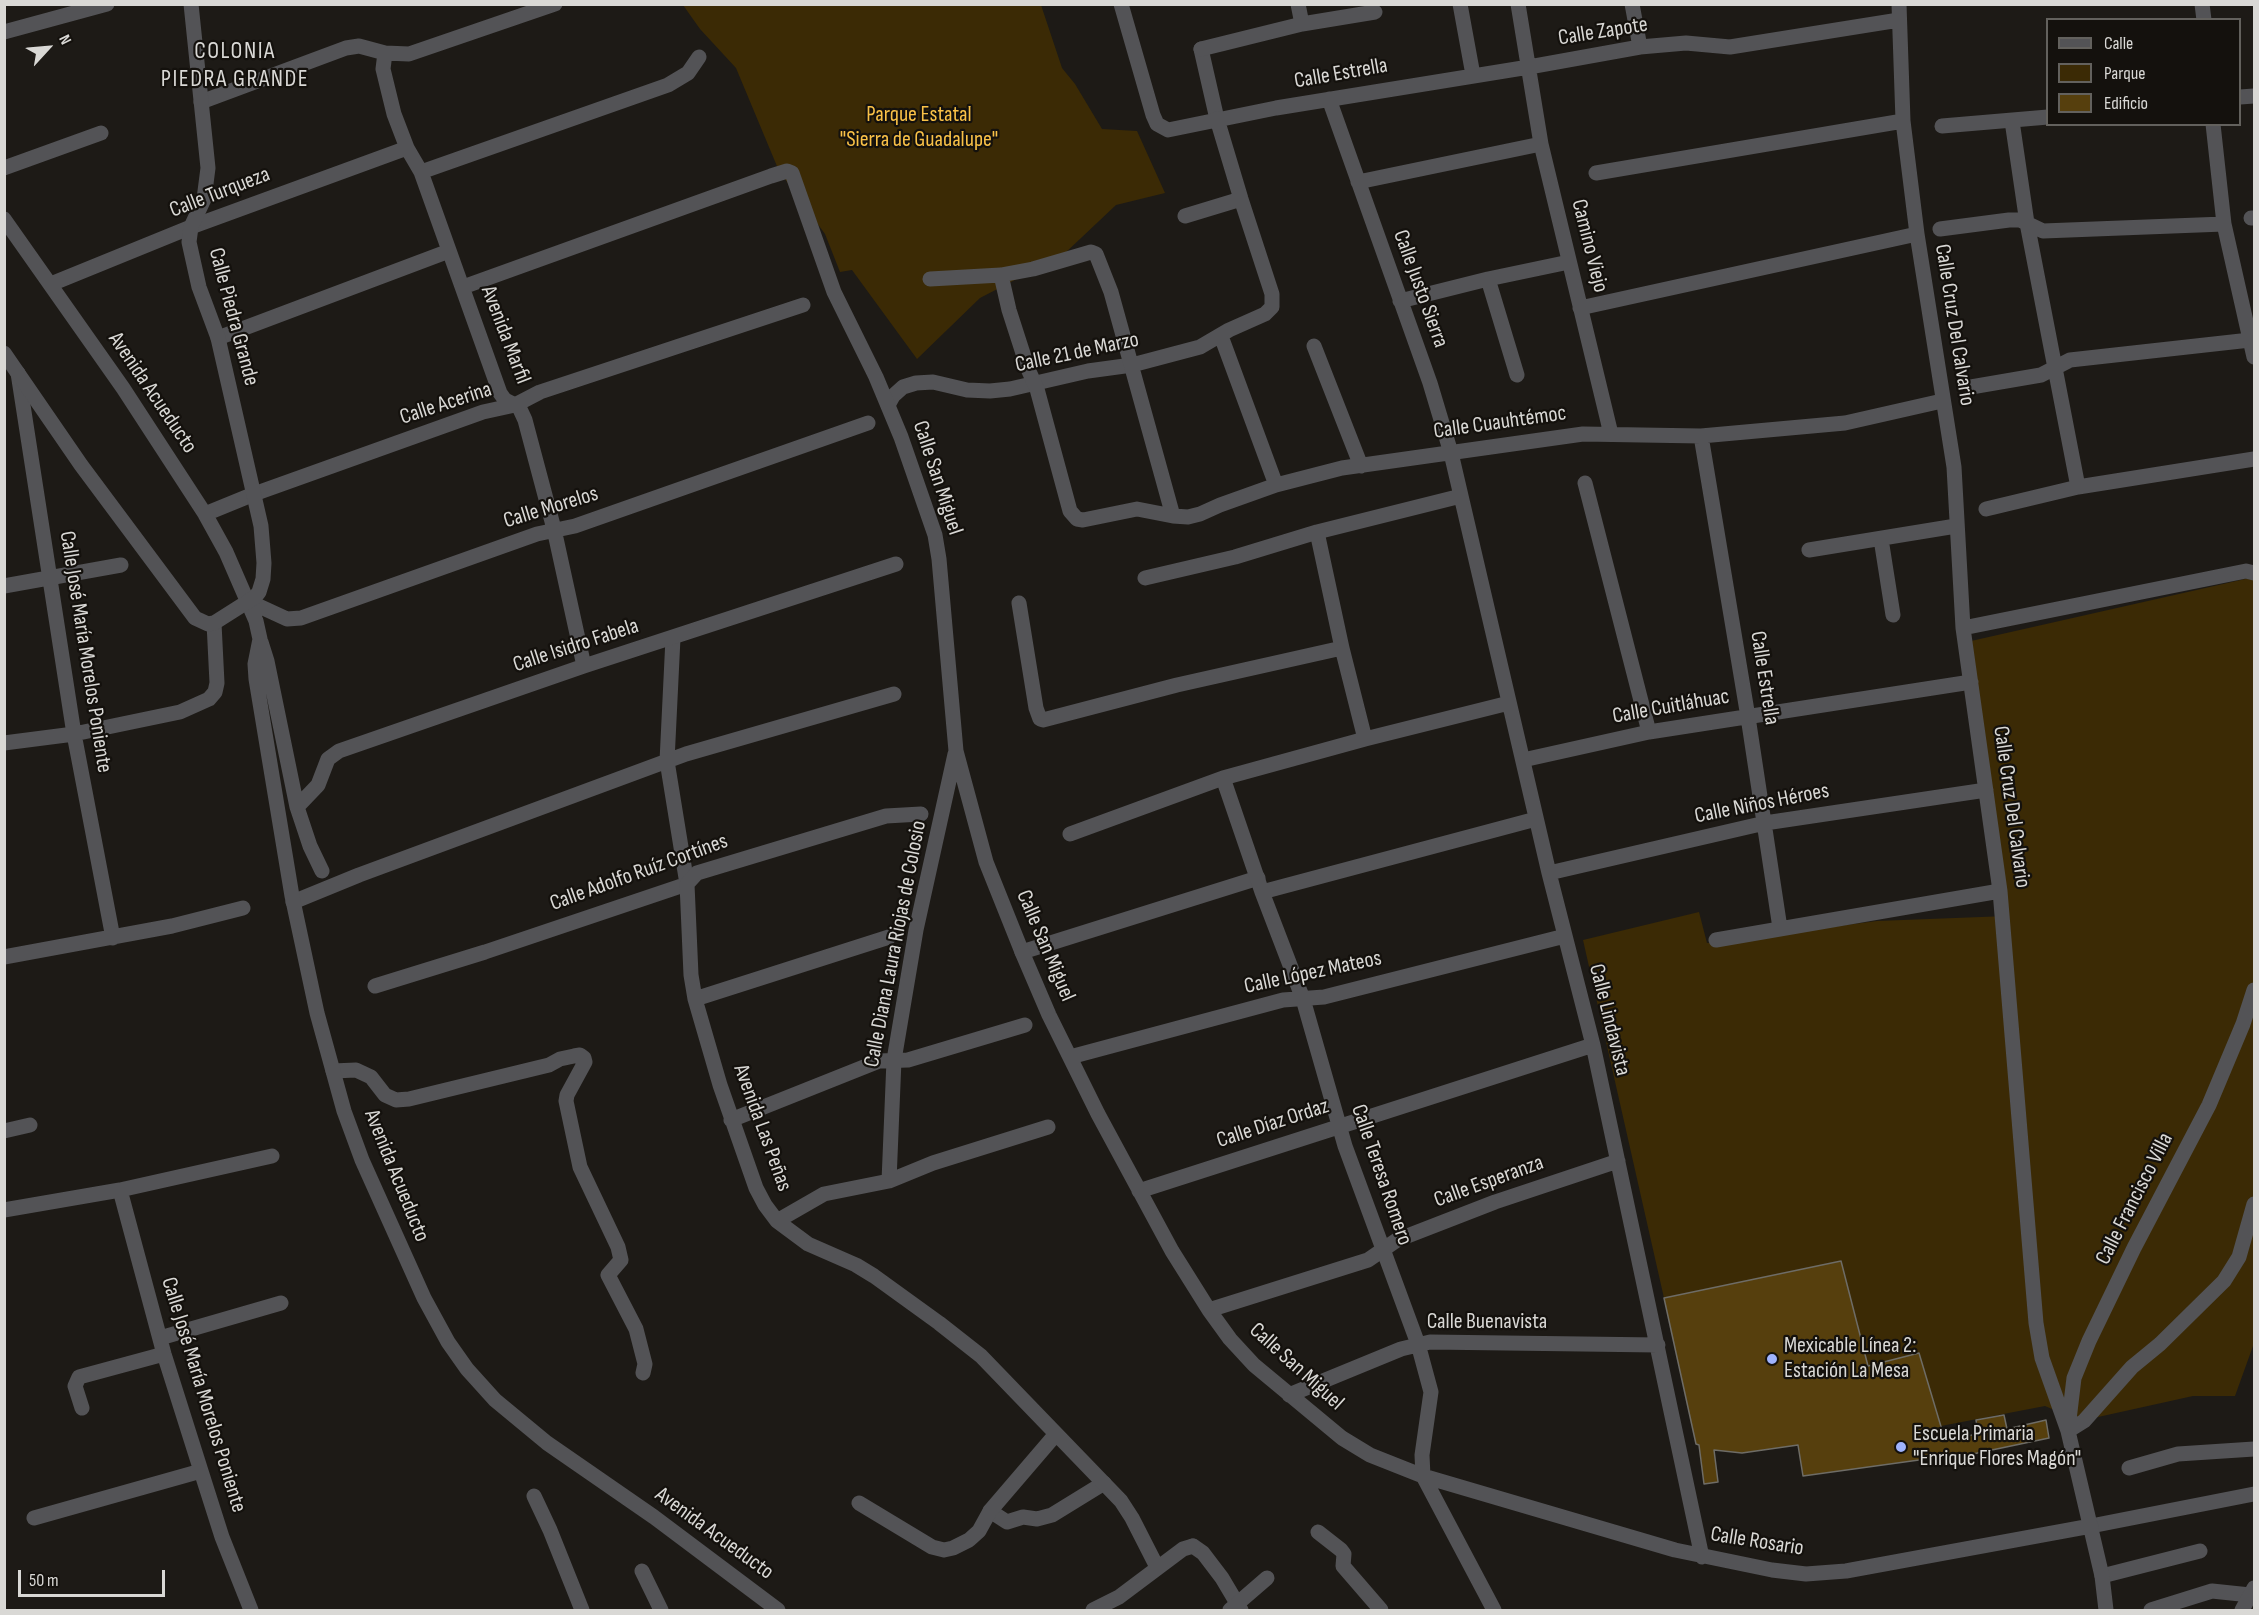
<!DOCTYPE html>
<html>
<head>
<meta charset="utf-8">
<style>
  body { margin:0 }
  #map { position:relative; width:2259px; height:1615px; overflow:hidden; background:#1d1a16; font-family:"Sofia Sans Condensed",sans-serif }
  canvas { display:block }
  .frame { position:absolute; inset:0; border:6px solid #d9d8d5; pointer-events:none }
  .legend { position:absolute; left:2046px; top:18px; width:195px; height:108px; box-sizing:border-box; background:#14110d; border:2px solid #63615d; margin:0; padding:8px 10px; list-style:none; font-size:18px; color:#d9d8d5 }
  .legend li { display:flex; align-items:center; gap:12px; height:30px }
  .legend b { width:30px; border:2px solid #63615d }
  .north { position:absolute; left:18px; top:18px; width:60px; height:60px; -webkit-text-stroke:4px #14110d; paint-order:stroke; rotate:64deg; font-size:16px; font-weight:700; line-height:24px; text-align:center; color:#d9d8d5 }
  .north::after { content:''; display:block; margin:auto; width:21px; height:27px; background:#d9d8d5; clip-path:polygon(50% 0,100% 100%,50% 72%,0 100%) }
  .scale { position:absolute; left:18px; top:1570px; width:147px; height:27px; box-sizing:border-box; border:3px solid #d9d8d5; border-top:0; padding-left:8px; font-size:18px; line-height:21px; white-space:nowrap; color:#d9d8d5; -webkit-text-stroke:4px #14110d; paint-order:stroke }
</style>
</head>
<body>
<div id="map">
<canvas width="2259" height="1615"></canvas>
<div class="frame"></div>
<ul class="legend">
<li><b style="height:8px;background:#535356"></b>Calle</li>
<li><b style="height:16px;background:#3b2a05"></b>Parque</li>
<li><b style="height:16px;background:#563f0d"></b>Edificio</li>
</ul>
<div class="north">N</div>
<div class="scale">50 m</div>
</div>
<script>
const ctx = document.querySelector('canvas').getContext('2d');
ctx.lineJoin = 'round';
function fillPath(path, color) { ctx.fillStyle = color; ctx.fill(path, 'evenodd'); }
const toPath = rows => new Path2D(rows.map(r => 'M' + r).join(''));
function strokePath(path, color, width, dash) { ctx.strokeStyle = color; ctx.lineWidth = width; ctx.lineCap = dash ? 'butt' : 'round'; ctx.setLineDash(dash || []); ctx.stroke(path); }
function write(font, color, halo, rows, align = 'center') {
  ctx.font = font + ' "Sofia Sans Condensed",sans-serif'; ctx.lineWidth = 4.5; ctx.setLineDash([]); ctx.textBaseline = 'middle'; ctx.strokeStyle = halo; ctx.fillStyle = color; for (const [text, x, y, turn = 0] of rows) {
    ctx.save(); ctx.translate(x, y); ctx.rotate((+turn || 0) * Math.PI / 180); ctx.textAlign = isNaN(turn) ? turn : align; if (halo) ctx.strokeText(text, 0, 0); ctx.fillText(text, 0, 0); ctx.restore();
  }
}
const green = toPath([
  [683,5,1041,5,1062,68,1075,84,1102,129,1137,131,1165,193,1116,205,1063,255,980,298,917,359,852,270,840,272,825,234,779,171,736,68,700,29],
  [2254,577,2254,1345,2253,1346,2235,1396,2193,1396,2080,1421,2045,1406,1941,1426,1919,1353,1868,1366,1841,1261,1664,1298,1583,940,1699,912,1707,943,1877,921,2007,916,1971,641]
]);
const building = toPath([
  [1841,1261,1868,1366,1919,1353,1945,1440,1978,1434,1976,1420,2004,1415,2007,1429,2046,1420,2049,1438,1949,1459,1948,1456,1803,1476,1798,1445,1742,1453,1714,1450,1718,1482,1704,1484,1699,1445,1696,1444,1664,1298,1841,1261]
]);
const pedestrian = toPath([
  [1201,49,1217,119],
  [888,405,893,396,903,387,916,383,933,382,967,390,990,391,1010,389,1088,371,1132,365],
  [293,902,359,875,686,754,894,694],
  [1022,952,1258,878],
  [375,986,485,952,687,884,667,761,673,638],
  [333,1071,356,1070,371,1077,385,1095,396,1100,409,1099,549,1065,560,1059,574,1056,580,1055,584,1058,585,1062,567,1095,566,1101,580,1167,618,1247,621,1260,608,1275,636,1329,645,1364,643,1373],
  [2129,1468,2178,1454,2254,1449],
  [990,1511,1007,1522,1023,1517,1037,1519,1052,1515,1104,1483],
  [2091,1526,2254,1494],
  [1318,1532,1341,1550,1344,1554,1343,1566,1381,1610],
  [1193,1546,1203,1553,1222,1578,1241,1610],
  [2102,1576,2200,1551],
  [2151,1610,2212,1591,2250,1595]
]);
const minor = toPath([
  [1121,4,1153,115,1157,124,1168,130,1276,108,1529,67,1640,47,1686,43,1730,47,1899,20],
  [1298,4,1302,24],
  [1460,4,1473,75],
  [1518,4,1541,144,1611,434],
  [1632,4,1640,47],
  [1899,4,1903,121,1917,234,1954,467,1963,628,2000,891,2036,1323,2042,1358,2068,1431,2102,1576,2106,1610],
  [2202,4,2204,20],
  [4,32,107,4],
  [1201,49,1302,24,1375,12],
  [385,53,383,69,394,114,407,148,421,172,500,393,505,400,519,407,525,420,554,529,584,666],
  [2240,97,2254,96],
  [1329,99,1430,383,1451,453,1549,873,1593,1045,1702,1557],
  [201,102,346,48,359,46,385,53,409,54,555,4],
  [2012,121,2027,223,2078,487],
  [2213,124,2224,224,2254,357],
  [1942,126,2048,117],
  [4,168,101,133],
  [421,172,668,85,688,73,699,57],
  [1596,173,1903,121],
  [1358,182,1541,144],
  [1185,216,1241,199],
  [2251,218,2254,218],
  [4,219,123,388,205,514,226,552,256,621,260,639,255,664,256,679,292,896,317,1013,344,1111,362,1160,424,1298,448,1342,467,1369,495,1400,547,1443,654,1517,778,1610],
  [1940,229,2009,220,2020,220,2043,231,2224,224],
  [1001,275,1009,310,1028,369,1037,389,1070,511,1077,519,1083,520,1137,509,1173,516,1188,517,1200,514,1220,505,1276,485,1342,468,1583,434,1701,436,1845,423,1942,401],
  [930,279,1001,275,1033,269,1091,252,1096,254,1111,292,1173,516],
  [1488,279,1517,375],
  [51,284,191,227,407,148],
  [463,287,771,176,787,171,792,173,834,292,876,377,901,437,935,535,939,559,956,751,986,862,1022,952,1049,1015,1098,1114,1172,1251,1209,1310,1230,1339,1254,1365,1342,1438,1370,1455,1423,1476,1675,1550,1772,1570,1806,1574,1846,1571,2091,1526],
  [1400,301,1488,279,1569,262],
  [1580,308,1917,234],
  [1221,336,1276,485],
  [218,338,449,251],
  [1314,346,1361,466],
  [1132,365,1200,347,1229,330,1265,314,1272,307,1272,294,1241,199,1217,119],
  [18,373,74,734,113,938],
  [1971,387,2041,375,2070,360,2250,340],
  [1701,436,1748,717,1780,928],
  [1585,483,1649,732],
  [1986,509,2078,487,2254,459],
  [205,514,254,494,483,412,515,405,540,392,803,305],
  [1317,532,1342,648,1365,739],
  [1881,539,1893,615],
  [1809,550,1956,526],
  [1145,578,1235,557,1317,532,1461,496],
  [4,586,121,565],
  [248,601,287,619,301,618,537,534,575,526,868,423],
  [1019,603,1036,708,1040,719,1043,720,1177,685,1342,648],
  [1963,628,2246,571,2254,573],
  [261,642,267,661,297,807,310,846,322,871],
  [4,743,74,734,180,712,209,699,215,692,217,683,214,623],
  [1523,760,1649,732,1971,682],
  [1223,778,1262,892,1303,999,1345,1146,1418,1344,1431,1392,1422,1455,1423,1476,1494,1610],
  [297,807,318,785,328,759,339,751,584,666,896,564],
  [921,814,886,816,697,873,687,884,691,975,695,999,720,1085,756,1188,765,1205,777,1221,808,1244,856,1265,874,1276,939,1323,981,1356,1121,1501,1132,1518,1157,1567],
  [1070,834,1223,778,1365,739,1509,703],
  [1549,873,1765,823,1986,790],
  [1262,892,1536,819],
  [1716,940,2000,891],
  [4,957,172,926,243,908],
  [695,999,889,937],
  [1070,1057,1283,1000,1324,997,1565,936],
  [731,1120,879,1061,908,1060,1025,1025],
  [4,1131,30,1125],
  [889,1181,894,1060,916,930,955,754],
  [120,1190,164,1354,201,1471,222,1537,251,1610],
  [1139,1191,1593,1045],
  [4,1210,120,1190,272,1156],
  [777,1221,824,1194,889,1181,933,1163,1048,1127],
  [1209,1310,1368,1260,1397,1240,1495,1202,1618,1161],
  [160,1338,281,1303],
  [1289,1395,1401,1349,1430,1342,1658,1345],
  [82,1408,75,1386,79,1377,164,1354],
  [2068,1428,2074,1378,2089,1341,2134,1248,2209,1105,2243,1024,2254,990],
  [2068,1431,2084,1421,2132,1367,2160,1344,2224,1281,2239,1257,2254,1204],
  [534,1496,550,1530,582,1610],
  [859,1503,932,1547,944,1550,953,1548,969,1540,979,1531,990,1511,1056,1434],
  [34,1518,201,1471],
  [642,1571,661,1610],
  [1093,1610,1119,1597,1183,1549,1193,1546],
  [1230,1610,1267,1578],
  [2242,1610,2254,1588]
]);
const tertiary = toPath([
  [4,353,81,465,195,618,208,624,214,623,255,597,259,592,263,579,264,563,261,526,218,338,199,287,189,242,191,227,204,199,208,168,191,4]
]);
const markers = [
  [1772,1359,6,"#9fb3fd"],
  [1901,1447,6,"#9fb3fd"]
];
const streetNames = [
  ["Calle Zapote",1603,32,-9],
  ["Calle Estrella",1341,74,-10],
  ["Calle Turqueza",220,193,-21],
  ["Camino Viejo",1589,246,76],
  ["Calle Justo Sierra",1420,289,70],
  ["Calle Piedra Grande",233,317,75],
  ["Calle Cruz Del Calvario",1954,325,81],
  ["Avenida Marfil",505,335,69],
  ["Calle 21 de Marzo",1077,353,-12],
  ["Avenida Acueducto",152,393,56],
  ["Calle Acerina",446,404,-18],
  ["Calle Cuauhtémoc",1500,423,-8],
  ["Calle San Miguel",937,478,72],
  ["Calle Morelos",551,508,-17],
  ["Calle Isidro Fabela",576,646,-18],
  ["Calle José María Morelos Poniente",85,652,81],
  ["Calle Estrella",1764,678,81],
  ["Calle Cuitláhuac",1671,707,-10],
  ["Calle Niños Héroes",1762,804,-11],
  ["Calle Cruz Del Calvario",2011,807,82],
  ["Calle Adolfo Ruíz Cortínes",639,873,-20],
  ["Calle Diana Laura Riojas de Colosio",896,944,-79],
  ["Calle San Miguel",1045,946,67],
  ["Calle López Mateos",1313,973,-12],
  ["Calle Lindavista",1609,1020,76],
  ["Calle Díaz Ordaz",1273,1124,-18],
  ["Avenida Las Peñas",762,1128,70],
  ["Calle Teresa Romero",1381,1175,71],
  ["Avenida Acueducto",396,1176,68],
  ["Calle Esperanza",1489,1182,-20],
  ["Calle Francisco Villa",2135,1199,-63],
  ["Calle Buenavista",1487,1322],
  ["Calle San Miguel",1296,1367,42],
  ["Calle José María Morelos Poniente",203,1395,73],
  ["Avenida Acueducto",714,1534,36],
  ["Calle Rosario",1757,1542,9]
];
const parkNames = [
  ["Parque Estatal",919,115],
  ["\"Sierra de Guadalupe\"",919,140]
];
const poiNames = [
  ["Mexicable Línea 2:",1784,1346],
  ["Estación La Mesa",1784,1371],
  ["Escuela Primaria",1913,1434],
  ["\"Enrique Flores Magón\"",1913,1459]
];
const neighbourhoodNames = [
  ["COLONIA",235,52],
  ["PIEDRA GRANDE",235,80]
];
fillPath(green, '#3b2a05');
fillPath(building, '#563f0d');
strokePath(building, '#6e6c66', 1.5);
strokePath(pedestrian, '#535356', 15);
strokePath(minor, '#535356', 15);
strokePath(tertiary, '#535356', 15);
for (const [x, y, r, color] of markers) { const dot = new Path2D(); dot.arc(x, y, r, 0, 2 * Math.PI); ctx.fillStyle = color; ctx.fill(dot); strokePath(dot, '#14110d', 2); }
write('22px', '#d9d8d5', '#14110d', streetNames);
write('22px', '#f9c147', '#14110d', parkNames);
write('22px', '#d9d8d5', '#14110d', poiNames, 'left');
ctx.letterSpacing = '1.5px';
write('24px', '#d9d8d5', '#14110d', neighbourhoodNames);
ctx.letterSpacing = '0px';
</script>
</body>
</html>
